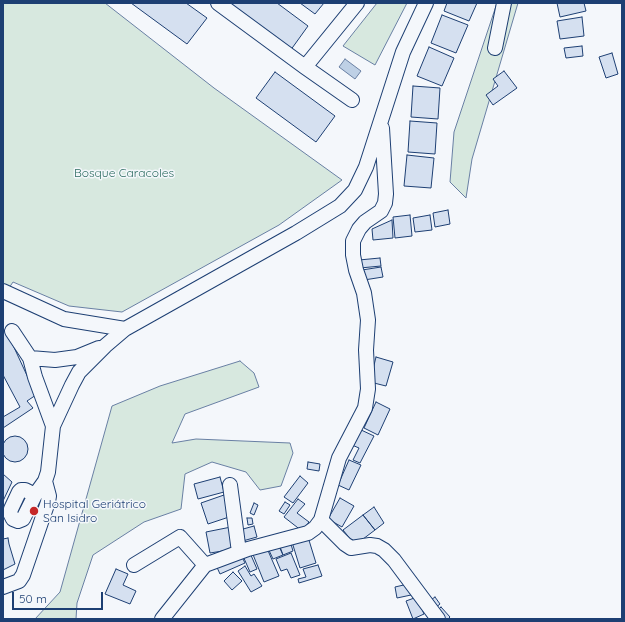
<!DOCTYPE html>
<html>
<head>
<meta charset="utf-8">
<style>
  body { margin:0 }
  #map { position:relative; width:625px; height:622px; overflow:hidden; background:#f4f7fb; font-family:Quicksand,sans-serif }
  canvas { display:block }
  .frame { position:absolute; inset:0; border:4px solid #1d3f73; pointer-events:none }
  .scale { position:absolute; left:12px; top:592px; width:91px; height:18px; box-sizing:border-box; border:2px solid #1d3f73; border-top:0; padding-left:5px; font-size:12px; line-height:14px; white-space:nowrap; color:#1d3f73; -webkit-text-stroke:3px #f4f7fb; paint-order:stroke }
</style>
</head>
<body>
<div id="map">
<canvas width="625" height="622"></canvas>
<div class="frame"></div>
<div class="scale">50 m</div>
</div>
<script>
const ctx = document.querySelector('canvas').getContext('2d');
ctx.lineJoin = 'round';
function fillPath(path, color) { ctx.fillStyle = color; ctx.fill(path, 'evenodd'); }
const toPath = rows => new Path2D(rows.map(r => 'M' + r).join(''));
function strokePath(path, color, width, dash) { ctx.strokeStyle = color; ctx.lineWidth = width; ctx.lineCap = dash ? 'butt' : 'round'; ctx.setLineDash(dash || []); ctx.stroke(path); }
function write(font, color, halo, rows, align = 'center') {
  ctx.font = font + ' Quicksand,sans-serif'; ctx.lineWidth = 3; ctx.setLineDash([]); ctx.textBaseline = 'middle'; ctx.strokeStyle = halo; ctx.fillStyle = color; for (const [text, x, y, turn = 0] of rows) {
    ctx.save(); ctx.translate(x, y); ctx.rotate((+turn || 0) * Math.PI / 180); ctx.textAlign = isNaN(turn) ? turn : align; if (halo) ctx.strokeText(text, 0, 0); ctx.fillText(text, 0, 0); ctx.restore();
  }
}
const green = toPath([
  [3,3,105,3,214,88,342,180,279,225,122,312,69,306,13,282,3,297,3,3],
  [377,3,407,3,375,65,343,46,377,3],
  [497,3,518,3,472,159,466,198,450,182,454,132,497,3],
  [240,361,254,373,259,387,185,414,172,443,196,439,290,443,293,453,281,486,260,490,246,472,212,462,185,474,181,509,144,522,93,555,77,603,76,619,35,619,60,592,112,406,160,386,240,361]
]);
const water = toPath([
  [345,59,361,71,355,79,339,67,345,59]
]);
const building = toPath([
  [131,3,186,3,207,18,187,44,131,3],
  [227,3,277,3,308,26,290,51,227,3],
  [300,3,324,3,315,14,300,3],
  [447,3,477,3,469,21,444,11,447,3],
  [557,3,584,3,586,11,560,17,557,3],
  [442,15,468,25,456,53,431,43,442,15],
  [582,17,584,36,560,39,557,21,582,17],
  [582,46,583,56,566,58,564,48,582,46],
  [429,47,454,58,442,86,417,76,429,47],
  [612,53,618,74,606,78,599,57,612,53],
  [504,71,517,88,493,105,486,95,498,86,493,79,504,71],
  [275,72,335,116,316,142,256,98,275,72],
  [413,86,440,88,438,119,411,117,413,86],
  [410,121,437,123,435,154,408,152,410,121],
  [407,155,434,158,431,188,404,186,407,155],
  [448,210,450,224,435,227,433,213,448,210],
  [410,215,412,236,395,238,393,217,410,215],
  [430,215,432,230,415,232,413,218,430,215],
  [392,220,393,238,373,240,372,229,392,220],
  [380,258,381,266,360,268,359,260,380,258],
  [381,267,383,277,364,280,362,270,381,267],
  [6,330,36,395,27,401,33,408,3,428,3,417,20,407,3,375,3,331,6,330],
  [376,357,393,362,386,386,370,382,376,357],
  [376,402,390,409,378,435,364,428,376,402],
  [359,429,374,436,360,463,353,460,359,448,352,445,359,429],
  '2 449a13 13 0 1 1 26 0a13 13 0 1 1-26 0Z',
  [349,460,361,465,349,490,338,485,349,460],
  [308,462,320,464,319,471,307,469,308,462],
  [3,474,12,482,3,501,3,474],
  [300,476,308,483,293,503,284,497,300,476],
  [220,477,224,492,198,499,194,484,220,477],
  [224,495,232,516,208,524,201,503,224,495],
  [340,498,354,506,342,527,328,519,340,498],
  [298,499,305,504,297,513,309,522,302,531,284,517,298,499],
  [285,502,290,505,284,514,279,511,285,502],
  [254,503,258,505,254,515,250,513,254,503],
  [374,507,384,523,375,530,363,515,374,507],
  [363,515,375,530,355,545,343,530,363,515],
  [247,518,252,518,253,524,248,525,247,518],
  [254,526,257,537,239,542,236,531,254,526],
  [231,527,235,549,210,553,206,532,231,527],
  [308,537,316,563,300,568,292,542,308,537],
  [8,538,9,544,15,564,3,570,3,539,8,538],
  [290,541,293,551,283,555,279,544,290,541],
  [277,542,283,555,273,559,267,546,277,542],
  [266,546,279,576,264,582,252,552,266,546],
  [240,553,245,563,220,574,215,563,240,553],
  [250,553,257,569,250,572,243,556,250,553],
  [291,553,300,575,291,578,287,569,281,571,276,559,291,553],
  [318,565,322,576,299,583,298,579,306,577,303,569,318,565],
  [245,566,251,576,254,574,262,586,251,592,238,571,245,566],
  [116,569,128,574,123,585,136,591,130,604,105,594,116,569],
  [233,572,242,581,232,590,224,581,233,572],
  [408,584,411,595,397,598,395,587,408,584],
  [417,597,424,614,413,619,406,601,417,597],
  [435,597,440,604,434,609,428,602,435,597],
  [441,607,450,617,448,619,444,619,437,611,441,607]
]);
const minor = toPath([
  [218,3,305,67,352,100],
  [495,48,504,3],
  [305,67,357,3],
  [3,291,64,319,125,329],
  [12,331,30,358,55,360,77,357,99,348],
  [30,358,35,377,53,426],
  [230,485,239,552],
  [35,495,25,490,21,490,19,492,11,509,10,513,13,519,18,521,23,519,35,495,45,481,48,472,53,426,72,385,79,372,105,346,125,329,296,233,340,206,355,190,366,167,403,52,426,3],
  [321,520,345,544,351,548,370,545,377,546,384,550,394,560,438,619],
  [134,565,180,537,205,565],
  [3,587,19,581,23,575,48,502,49,496,45,481],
  [162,619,205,565,248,549,308,533,315,528,321,520,339,458,365,408,368,389,366,350,368,320,364,293,356,270,353,255,353,241,359,229,365,222,381,211,385,203,386,194,382,128]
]);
const markers = [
  [34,511,5,"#c62828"]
];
const parkNames = [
  ["Bosque Caracoles",124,173]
];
const poiNames = [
  ["Hospital Geriátrico",43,504],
  ["San Isidro",43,518]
];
fillPath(green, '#d7e8df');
strokePath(green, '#687fa3', 1);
fillPath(water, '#bed0e5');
strokePath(water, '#687fa3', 1);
fillPath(building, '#d5e0f0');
strokePath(building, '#1d3f73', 1);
strokePath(minor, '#1d3f73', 16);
strokePath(minor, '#f4f7fb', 14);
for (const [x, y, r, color] of markers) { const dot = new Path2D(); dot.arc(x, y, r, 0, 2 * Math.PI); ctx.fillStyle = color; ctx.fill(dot); strokePath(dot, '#f4f7fb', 1.5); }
write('12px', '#2c6c60', '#f4f7fb', parkNames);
write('12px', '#1d3f73', '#f4f7fb', poiNames, 'left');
</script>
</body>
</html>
